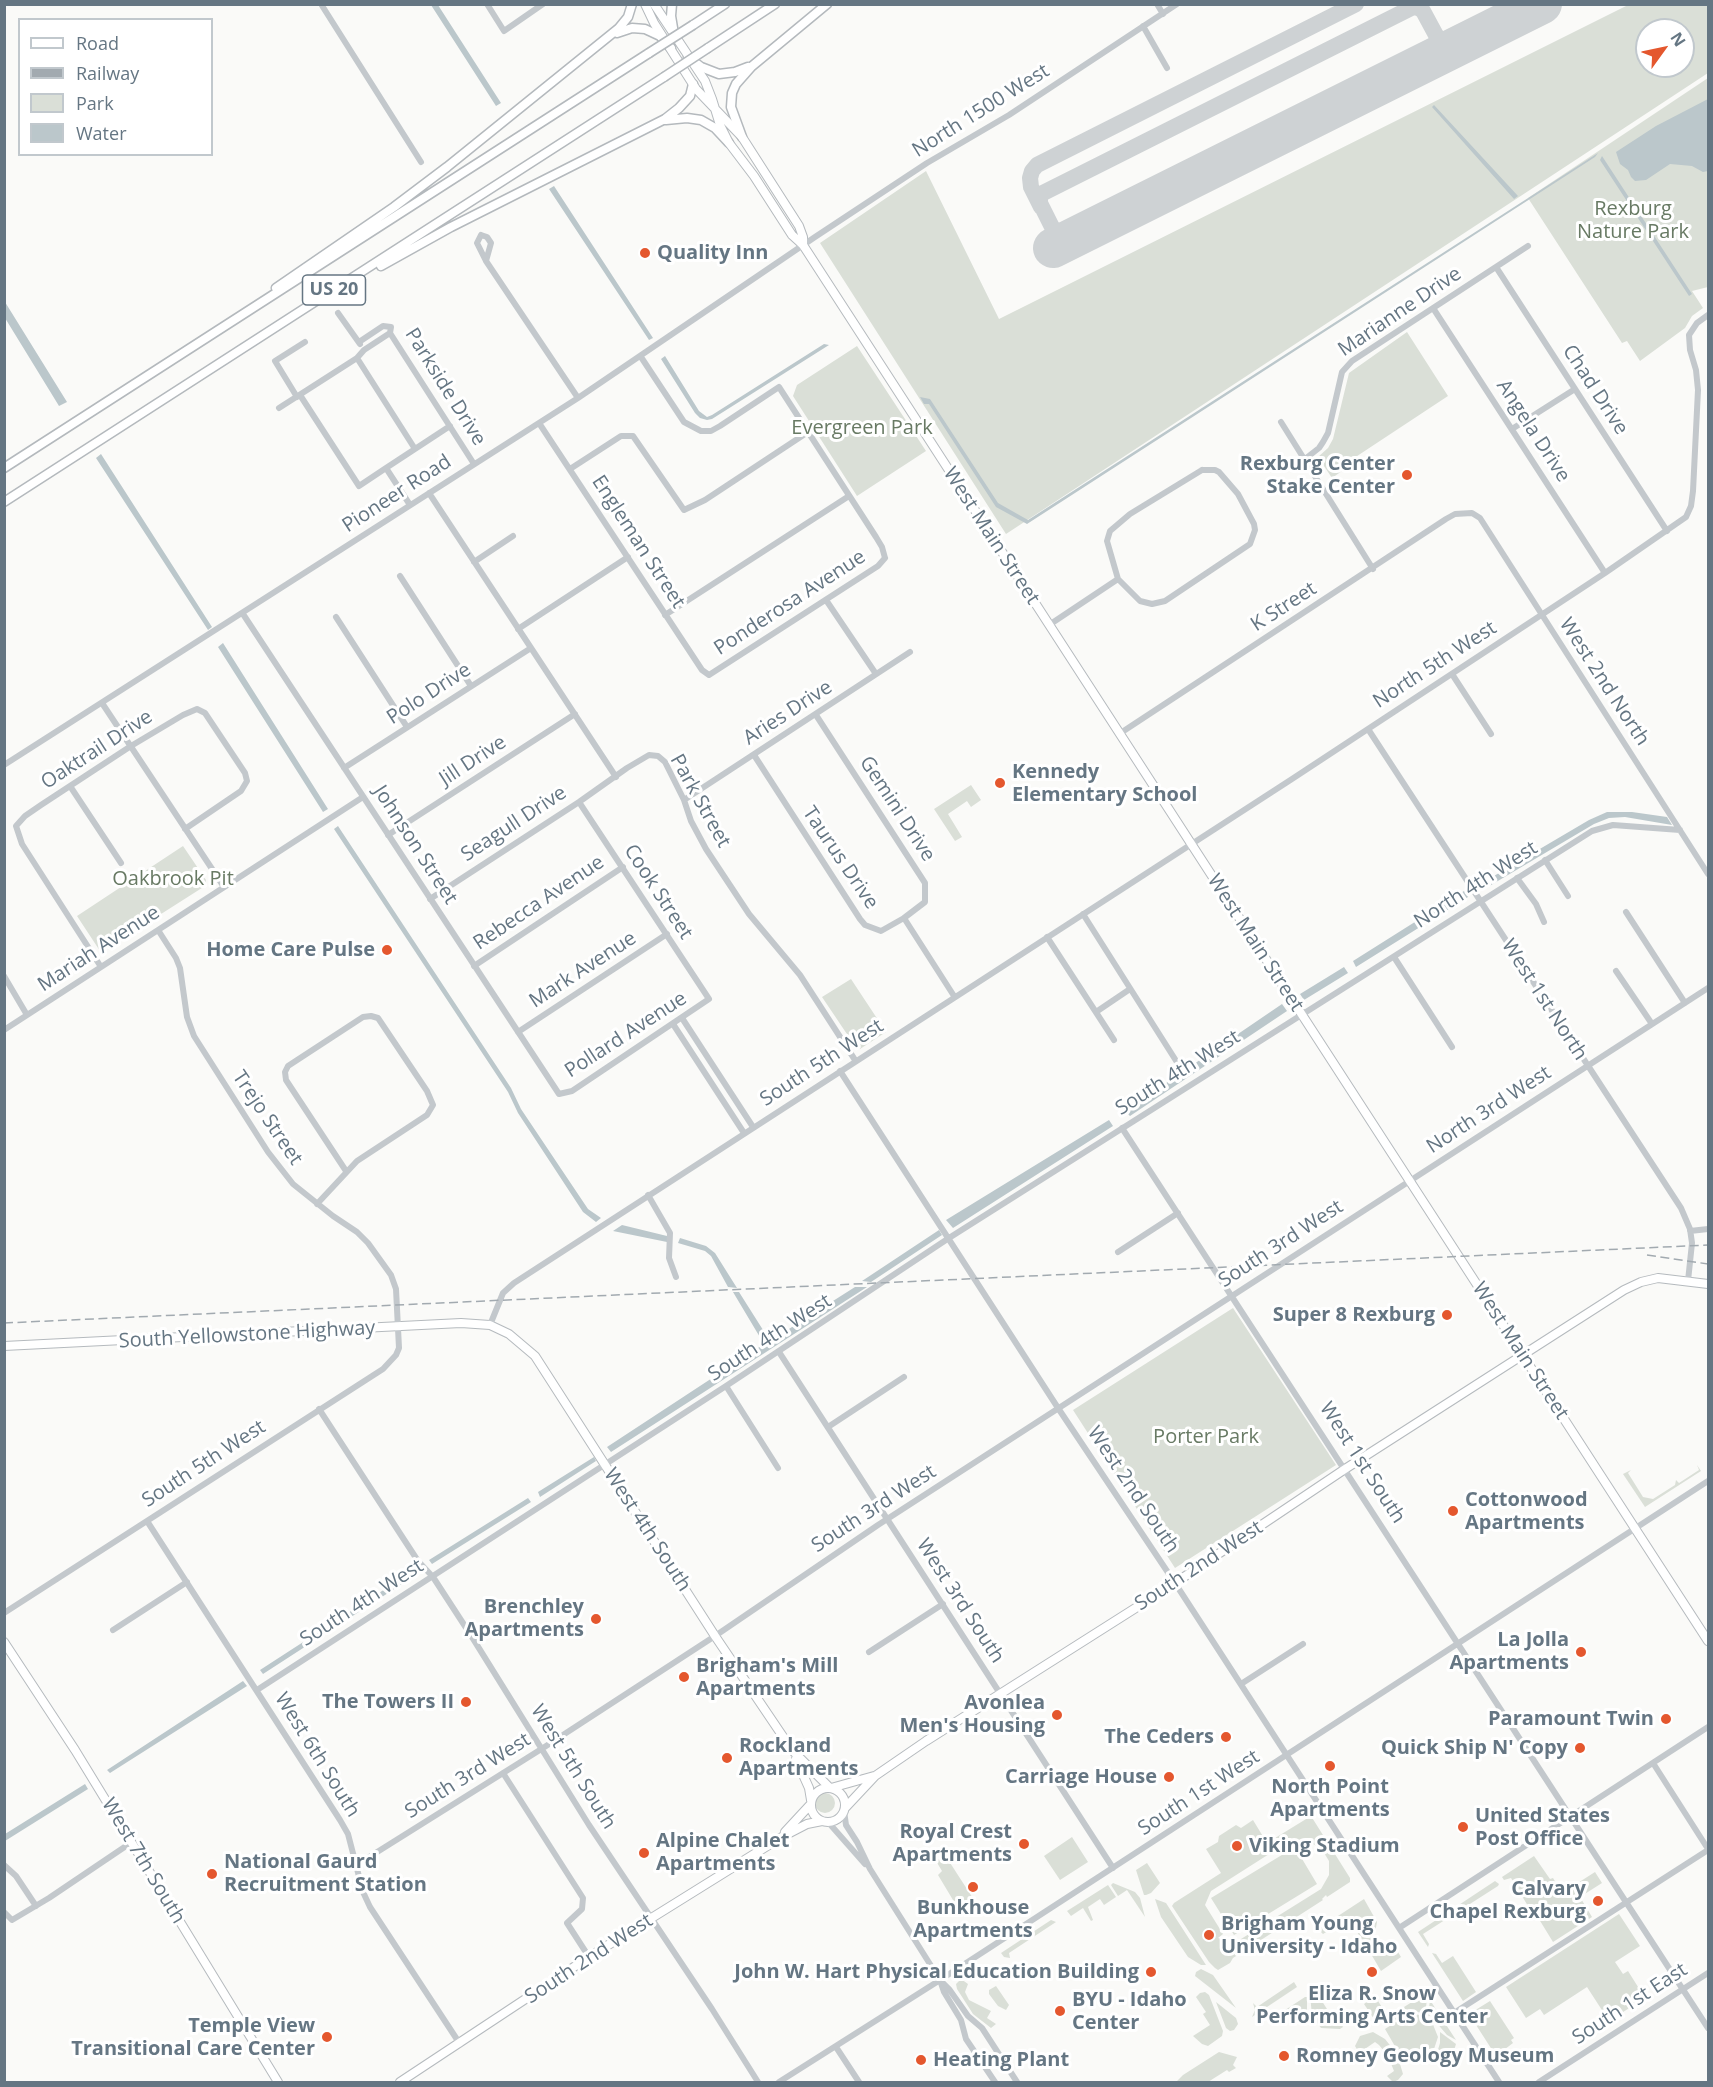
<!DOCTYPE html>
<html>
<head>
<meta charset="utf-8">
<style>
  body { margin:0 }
  #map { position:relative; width:1713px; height:2087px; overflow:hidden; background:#fafaf8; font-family:"Open Sans",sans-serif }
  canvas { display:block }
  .frame { position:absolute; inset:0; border:6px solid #657683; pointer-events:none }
  .legend { position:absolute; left:18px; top:18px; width:195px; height:138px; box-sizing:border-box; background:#fff; border:2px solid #c1c8cd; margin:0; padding:8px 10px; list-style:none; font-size:18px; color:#657683 }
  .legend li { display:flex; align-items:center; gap:12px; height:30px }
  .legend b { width:30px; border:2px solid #c1c8cd }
  .north { position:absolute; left:1635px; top:18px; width:60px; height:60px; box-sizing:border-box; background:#fff; border:2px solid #c1c8cd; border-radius:50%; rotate:57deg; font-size:16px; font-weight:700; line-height:24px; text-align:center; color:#657683 }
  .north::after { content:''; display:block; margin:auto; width:21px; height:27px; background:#e4572e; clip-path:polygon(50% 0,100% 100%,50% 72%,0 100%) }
</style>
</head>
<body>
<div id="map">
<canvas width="1713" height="2087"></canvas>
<div class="frame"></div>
<ul class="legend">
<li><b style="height:8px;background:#fff"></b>Road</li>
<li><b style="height:8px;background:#a2aab0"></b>Railway</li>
<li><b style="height:16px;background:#dadfd7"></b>Park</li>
<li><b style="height:16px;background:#bbc7cb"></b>Water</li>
</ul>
<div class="north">N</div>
</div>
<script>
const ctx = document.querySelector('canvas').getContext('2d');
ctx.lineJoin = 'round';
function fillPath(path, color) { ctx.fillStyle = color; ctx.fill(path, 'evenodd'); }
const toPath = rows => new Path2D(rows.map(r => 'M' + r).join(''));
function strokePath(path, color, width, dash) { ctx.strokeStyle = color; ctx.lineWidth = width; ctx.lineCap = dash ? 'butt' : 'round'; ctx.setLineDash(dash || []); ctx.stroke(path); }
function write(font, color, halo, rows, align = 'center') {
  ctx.font = font + ' "Open Sans",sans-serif'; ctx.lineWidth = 6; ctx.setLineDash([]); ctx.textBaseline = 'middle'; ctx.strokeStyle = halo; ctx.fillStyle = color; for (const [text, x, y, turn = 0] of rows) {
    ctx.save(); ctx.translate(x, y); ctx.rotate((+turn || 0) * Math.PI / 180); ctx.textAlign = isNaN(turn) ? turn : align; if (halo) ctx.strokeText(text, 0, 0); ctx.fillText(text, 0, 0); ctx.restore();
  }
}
const green = toPath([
  [1628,5,1708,5,1708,73,1006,534,820,243,926,171,999,319],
  [1647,30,1683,30,1683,66,1647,66],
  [1708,78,1708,287,1692,291,1703,308,1692,316,1685,328,1640,361,1627,341,1622,343,1528,198],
  [1407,332,1448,396,1342,466,1342,471,1332,478,1318,457,1328,448,1333,439,1349,373],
  [857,346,926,451,857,496,793,396,797,385],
  [971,785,981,800,971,807,967,801,948,814,962,837,955,841,934,809],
  [183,846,206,880,205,886,103,951,100,951,77,916],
  [851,979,886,1032,860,1049,855,1046,822,997],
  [1233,1308,1336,1465,1175,1568,1073,1410],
  [1697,1465,1701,1471,1645,1507,1623,1474,1631,1470,1628,1473,1643,1497,1653,1499,1675,1485,1676,1480,1679,1483,1699,1470],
  '815 1803a10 10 0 1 1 20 0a10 10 0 1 1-20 0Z',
  [1311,1816,1350,1878,1350,1882,1327,1897,1326,1895,1322,1899,1323,1900,1233,1958,1230,1963,1218,1970,1215,1968,1209,1962,1172,1906,1174,1903,1221,1873,1206,1849,1218,1842,1219,1836,1236,1825,1241,1828,1253,1820,1267,1843],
  [1303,1839,1321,1848,1329,1861,1329,1875,1321,1889,1241,1939,1230,1942,1218,1938,1223,1934,1205,1905,1211,1891,1288,1842],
  [1072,1837,1088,1862,1060,1880,1044,1856],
  [1295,1847,1317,1884,1234,1935,1211,1898],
  [945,1855,976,1903,969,1908,963,1907,959,1910,938,1875,942,1871,936,1861],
  [1534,1856,1550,1879,1553,1878,1562,1893,1595,1872,1602,1883,1580,1897,1592,1917,1553,1942,1534,1911,1528,1915,1524,1909,1528,1906,1511,1878,1504,1880,1502,1877],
  [1147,1863,1160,1883,1151,1893,1146,1895,1144,1895,1136,1870],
  [1495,1881,1499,1884,1498,1886,1423,1934,1429,1944,1428,1947,1418,1932],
  [1113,1883,1135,1892,1140,1898,1145,1917,1127,1890,1118,1896,1111,1885],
  [1108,1885,1116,1897,1104,1905,1100,1899,1088,1907,1093,1920,1091,1921,1083,1908,1071,1916,1067,1911],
  [1155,1899,1166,1903,1206,1965,1201,1965,1188,1957,1161,1917],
  [1364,1899,1377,1922,1374,1939,1365,1944,1351,1923,1347,1926,1344,1921,1323,1934,1318,1929],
  [1619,1914,1640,1946,1615,1962,1623,1974,1628,1971,1645,1998,1609,2021,1587,1987,1544,2015,1540,2009,1526,2018,1506,1987],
  [1051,1920,1056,1922,1009,1953,1010,1958,1004,1957,1001,1953],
  [1381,1947,1398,1952,1401,1957,1381,1971,1371,1954],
  [1432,1953,1436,1954,1442,1963,1453,1956,1476,1992,1463,2001],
  [1201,1969,1213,1975,1236,2008,1195,1976,1196,1972],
  [961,1979,968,1984,965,1992,969,2000,991,2011,987,2018,996,2024,991,2028,973,2014,957,1989,956,1984],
  [1294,1982,1297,1987,1252,2017,1255,2010,1253,2003,1257,2007],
  [996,1986,1009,2005,1006,2010,998,2006,989,1994,989,1990],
  [1318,1988,1320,1992,1318,1995,1336,2023,1340,2022,1343,2027,1340,2029,1321,2028,1312,2016,1310,1994],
  [1205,1992,1209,1995,1223,2031,1222,2036,1208,2046,1202,2044,1193,2036,1210,2025,1203,2014,1206,2012,1196,1997,1200,1993],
  [1376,1995,1379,1999,1378,2001,1387,2015,1376,2022,1364,2004],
  [1423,1995,1427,1999,1426,2007,1430,2016,1418,2012,1409,2012,1384,2026,1385,2019],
  [1305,1997,1307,1997,1307,2016,1279,2014],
  [1430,2000,1456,2040,1447,2035,1435,2021,1429,2008],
  [1490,2001,1514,2038,1511,2040,1513,2043,1496,2056,1469,2014],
  [1216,2002,1236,2018,1238,2024,1234,2030,1230,2031,1226,2028],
  [1415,2014,1423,2016,1432,2022,1438,2037,1433,2052,1414,2064,1400,2055,1385,2029,1402,2018],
  [1373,2032,1385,2039,1397,2054,1403,2074,1398,2080,1393,2082,1387,2076,1394,2071,1388,2056,1379,2045,1375,2042,1359,2053,1355,2046,1360,2036],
  [1440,2032,1456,2044,1452,2057,1440,2064,1437,2053,1440,2043],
  [1219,2052,1237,2057,1233,2065,1236,2068,1229,2072,1227,2070,1208,2082,1176,2082,1183,2075]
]);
const water = toPath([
  [431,5,438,5,501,103,496,106],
  [1708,99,1708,171,1703,172,1692,166,1670,164,1646,180,1635,181,1631,177,1628,170,1620,164,1616,152,1656,126],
  [1434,105,1518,196,1514,199,1432,107],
  [1598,153,1595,157,1027,524,996,507,929,404,924,404,920,397,930,399,998,503,1028,520],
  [1602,156,1692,294,1689,296,1600,160],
  [554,186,653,338,649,340,549,189],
  [5,302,67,402,59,406,5,318],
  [824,344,829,345,712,419,707,420,700,418,695,413,661,359,665,356,699,411,707,417,712,415],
  [101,454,212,627,208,630,96,458],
  [223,643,328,809,323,812,218,647],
  [1607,812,1632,812,1667,817,1672,825,1625,817,1609,818,1594,824,1486,888,1482,883,1589,820],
  [338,826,511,1088,521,1109,588,1209,601,1218,596,1222,583,1212,518,1113,508,1092,334,829],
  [1464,891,1468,897,1356,967,1353,961],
  [1344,967,1348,973,1304,1000,1300,994],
  [1282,1004,1287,1011,1130,1116,1125,1111],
  [1109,1120,1113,1126,953,1228,946,1220],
  [622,1225,667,1236,667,1242,613,1231],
  [939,1230,942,1235,871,1282,862,1281],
  [680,1238,706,1246,715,1253,737,1288,728,1287,711,1256,705,1251,678,1243],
  [855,1287,867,1287,611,1452,607,1447,764,1344,733,1292,739,1292,770,1341],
  [594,1457,596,1461,540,1497,538,1492],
  [528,1498,531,1502,432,1564,429,1560],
  [419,1567,422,1571,263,1674,260,1670],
  [243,1681,247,1686,110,1773,107,1770],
  [85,1784,88,1789,5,1841,5,1834]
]);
const taxiway = toPath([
  [1436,35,1442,42,1449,45,1463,44],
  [1041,207,1031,187,1030,178,1032,171,1037,165,1356,4],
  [1074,238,1060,235,1052,227,1040,203,1040,197,1043,193,1413,7,1419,8,1423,11,1437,37,1435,52,1428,61]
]);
const runway = toPath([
  [1053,248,1542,4]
]);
const minor = toPath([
  [321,4,421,162],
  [487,4,504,31,543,4],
  [1157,4,1163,14],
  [1143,26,1167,68],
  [481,235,487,237,491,243,486,261,477,243,481,235],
  [486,261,578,398],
  [1496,267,1667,531],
  [1433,308,1605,573],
  [338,313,360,344],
  [359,342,383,326,391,327,390,333,474,464],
  [641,357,684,422,701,431,711,431,720,426,779,387,876,537,882,547,885,558],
  [357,358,415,449],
  [300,395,359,486,386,468,410,505],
  [297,397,275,361,305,342],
  [279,408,357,358,364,350,390,333],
  [1281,422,1373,569],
  [539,423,702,670,709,675,878,566,885,558],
  [1512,429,1575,389],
  [1305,459,1319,448,1323,442,1328,433,1342,372,1352,361,1528,246],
  [386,468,450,426],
  [570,469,621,436,633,436,684,510,705,500,808,432],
  [1202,470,1215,470,1219,472,1238,494,1254,524,1255,530,1250,544,1165,601,1152,604,1140,601,1118,579,1107,541,1110,531,1130,514,1202,470],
  [429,493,616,777],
  [474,562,513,536],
  [400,576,471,686],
  [826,600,876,674],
  [243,614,559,1094,572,1091,709,999,579,802],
  [665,615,849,496],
  [336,617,407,727],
  [1049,625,1118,579],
  [518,629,628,557],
  [1452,674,1491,734],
  [102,703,224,887],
  [816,715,925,883,925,902,904,918],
  [1368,729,1681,1208,1690,1229,1692,1243,1688,1281],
  [1119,734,1446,519,1455,514,1472,513,1480,518,1708,874],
  [754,755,860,919,865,925,881,931,904,918,954,996],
  [4,765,578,398,815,237,927,163,1009,115,1177,4],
  [344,768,531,648],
  [70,786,121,863],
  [684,800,910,652],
  [388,835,575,714],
  [1545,860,1568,896],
  [1517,878,1536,904,1544,922],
  [430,899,579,802,627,768,649,755,658,756,665,762,684,800,691,821,706,849,749,914,800,975,855,1060],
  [1626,912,1685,1003],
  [1083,914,1180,1067],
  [1047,937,1114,1040],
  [1394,957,1452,1047],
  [474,966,623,867],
  [101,967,22,844,16,826,25,816,41,805,131,746,183,715,197,709,205,713,245,773,247,781,241,791,185,829],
  [1616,971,1652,1024],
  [4,976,27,1015],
  [1096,1012,1130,989],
  [682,1018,753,1127],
  [673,1024,744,1133],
  [4,1030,363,797],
  [518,1032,667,934],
  [840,1071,1058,1408,1175,1583,1499,2082],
  [1122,1128,1708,2028],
  [648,1195,670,1233,669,1258,676,1277],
  [317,1204,357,1161,427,1115,433,1105,427,1091,378,1018,371,1016,363,1017,288,1066,285,1072,286,1080,346,1171],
  [1690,1231,1708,1229],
  [1118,1252,1178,1213],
  [490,1325,503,1293,514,1283,1292,779,1605,573,1686,517,1691,506,1693,491,1698,390,1696,370,1690,350,1689,335,1697,323,1708,315],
  [779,1352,1113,1868],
  [726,1386,778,1468],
  [319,1409,401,1535,418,1561,433,1577,472,1637,589,1825,712,2009,758,2082],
  [828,1427,904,1377],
  [147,1521,340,1820,348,1834,363,1892,370,1907,460,2044],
  [4,1613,383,1369,396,1355,399,1348,396,1289,391,1275,368,1243,357,1232,333,1216,293,1184,268,1152,194,1036,187,1017,180,968,176,958,158,930],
  [113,1630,187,1582],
  [869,1652,943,1604],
  [1241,1684,1303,1644],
  [257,1690,726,1386,949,1238,1592,831,1613,825,1680,830],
  [1653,1763,1708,1849],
  [503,1773,583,1898,582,1909,567,1923,589,1957],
  [844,1811,846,1825,857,1842,870,1869,940,1980],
  [828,1822,865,1864],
  [355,1860,366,1859,543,1748,715,1636,878,1525,1708,988],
  [4,1865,16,1876,36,1906],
  [4,1912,12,1920,49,1898,132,1842],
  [1399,1928,1708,1727],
  [1454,2013,1708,1850],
  [836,2047,859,2082],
  [779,2082,940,1980,1708,1481],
  [995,2082,966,2039,961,2020,944,1992,940,1980,949,1989,968,2016,982,2028,1017,2082],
  [1539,2082,1708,1973]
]);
const major = toPath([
  [645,4,654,23,696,89,742,137,799,226,803,237,803,245],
  [654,4,705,81,712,99,720,125,729,143,754,176,792,235,803,245,1708,1641],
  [4,1346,461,1323,490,1325,509,1334,535,1356,715,1636,792,1750,829,1787],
  [4,1642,75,1750,278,2082],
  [796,1759,809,1788,811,1800],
  '811 1805a17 17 0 1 1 34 0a17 17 0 1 1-34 0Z',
  [831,1788,874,1776],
  [845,1808,875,1776,926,1741,1175,1583,1345,1469,1624,1290,1641,1282,1658,1278,1708,1284],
  [785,1832,810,1805],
  [400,2082,589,1957,780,1838,807,1824,822,1821]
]);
const highway = toPath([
  [672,4,671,16,674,34],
  [693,25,725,4],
  [617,33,632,28,645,29,660,36,671,48],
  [708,48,775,4],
  [688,57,701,67,719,74,735,72,748,67],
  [666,120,687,118,701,120,715,128,729,143],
  [742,137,731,107,732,93,736,84,751,67,827,4],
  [381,266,451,227,665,119,679,108,690,96,693,84],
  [276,288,394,207,447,167,619,28,628,17,632,4],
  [4,468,649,53],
  [4,502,664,77]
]);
const rail = toPath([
  [1647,1255,1708,1264],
  [4,1323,1708,1245]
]);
const highwayBridge = toPath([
  [649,53,693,25],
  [664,77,708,48]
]);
const markers = [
  [645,253,6,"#e4572e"],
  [1407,475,6,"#e4572e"],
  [1000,783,6,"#e4572e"],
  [387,950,6,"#e4572e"],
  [1447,1315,6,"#e4572e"],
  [1453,1511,6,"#e4572e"],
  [596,1619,6,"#e4572e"],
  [1581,1652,6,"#e4572e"],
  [684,1677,6,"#e4572e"],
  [466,1702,6,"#e4572e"],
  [1057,1715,6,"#e4572e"],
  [1666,1719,6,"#e4572e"],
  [1226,1737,6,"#e4572e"],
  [1580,1748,6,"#e4572e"],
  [727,1758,6,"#e4572e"],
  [1330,1766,6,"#e4572e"],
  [1169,1777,6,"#e4572e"],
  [1463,1827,6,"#e4572e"],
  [1024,1844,6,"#e4572e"],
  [1237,1846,6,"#e4572e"],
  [644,1853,6,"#e4572e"],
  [212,1874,6,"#e4572e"],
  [973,1887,6,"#e4572e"],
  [1598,1901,6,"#e4572e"],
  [1209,1935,6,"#e4572e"],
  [1151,1972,6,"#e4572e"],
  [1372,1972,6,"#e4572e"],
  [1060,2011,6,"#e4572e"],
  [327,2037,6,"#e4572e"],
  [1284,2056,6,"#e4572e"],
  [921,2060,6,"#e4572e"]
];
const shields = [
  [334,290,63]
];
const shieldNames = [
  ["US 20",334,290]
];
const streetNames = [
  ["North 1500 West",981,111,-32],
  ["Marianne Drive",1400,312,-34],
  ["Parkside Drive",445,387,58],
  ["Chad Drive",1595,390,57],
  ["Angela Drive",1533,431,57],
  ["Pioneer Road",397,494,-33],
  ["West Main Street",991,536,57],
  ["Engleman Street",638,542,57],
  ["Ponderosa Avenue",790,603,-33],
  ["K Street",1284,607,-33],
  ["North 5th West",1435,665,-33],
  ["West 2nd North",1604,682,57],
  ["Polo Drive",429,694,-33],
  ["Aries Drive",788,713,-33],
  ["Oaktrail Drive",97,750,-33],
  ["Jill Drive",473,761,-33],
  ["Park Street",700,801,61],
  ["Gemini Drive",897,809,57],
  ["Seagull Drive",514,824,-33],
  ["Johnson Street",415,845,57],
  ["Taurus Drive",840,858,56],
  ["North 4th West",1476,885,-33],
  ["Cook Street",658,892,57],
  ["Rebecca Avenue",539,903,-34],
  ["West Main Street",1255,943,57],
  ["Mariah Avenue",99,949,-33],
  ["Mark Avenue",583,970,-33],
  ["West 1st North",1544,1000,57],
  ["Pollard Avenue",626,1035,-33],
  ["South 5th West",822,1063,-33],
  ["South 4th West",1178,1073,-32],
  ["North 3rd West",1489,1110,-33],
  ["Trejo Street",267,1118,56],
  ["South 3rd West",1281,1244,-33],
  ["South Yellowstone Highway",247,1335,-3],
  ["South 4th West",770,1338,-33],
  ["West Main Street",1520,1351,57],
  ["West 1st South",1362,1463,57],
  ["South 5th West",204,1464,-33],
  ["West 2nd South",1133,1490,56],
  ["South 3rd West",874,1509,-33],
  ["West 4th South",647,1530,57],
  ["South 2nd West",1199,1566,-33],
  ["West 3rd South",960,1601,57],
  ["South 4th West",362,1603,-33],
  ["West 6th South",317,1755,58],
  ["West 5th South",573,1767,58],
  ["South 3rd West",468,1776,-32],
  ["South 1st West",1199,1793,-33],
  ["West 7th South",143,1861,59],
  ["South 2nd West",589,1959,-33],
  ["South 1st East",1630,2004,-33]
];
const parkNames = [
  ["Rexburg",1633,209],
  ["Nature Park",1633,232],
  ["Evergreen Park",862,428],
  ["Oakbrook Pit",173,879],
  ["Porter Park",1206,1437]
];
const poiNames = [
  ["Quality Inn",657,253,"left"],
  ["Rexburg Center",1395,464],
  ["Stake Center",1395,487],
  ["Kennedy",1012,772,"left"],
  ["Elementary School",1012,795,"left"],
  ["Home Care Pulse",375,950],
  ["Super 8 Rexburg",1435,1315],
  ["Cottonwood",1465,1500,"left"],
  ["Apartments",1465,1523,"left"],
  ["Brenchley",584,1607],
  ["Apartments",584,1630],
  ["La Jolla",1569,1640],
  ["Apartments",1569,1663],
  ["Brigham's Mill",696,1666,"left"],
  ["Apartments",696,1689,"left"],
  ["The Towers II",454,1702],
  ["Avonlea",1045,1703],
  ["Men's Housing",1045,1726],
  ["Paramount Twin",1654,1719],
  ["The Ceders",1214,1737],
  ["Rockland",739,1746,"left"],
  ["Apartments",739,1769,"left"],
  ["Quick Ship N' Copy",1568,1748],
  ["Carriage House",1157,1777],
  ["North Point",1330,1787,"center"],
  ["Apartments",1330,1810,"center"],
  ["United States",1475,1816,"left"],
  ["Post Office",1475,1839,"left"],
  ["Royal Crest",1012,1832],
  ["Apartments",1012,1855],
  ["Alpine Chalet",656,1841,"left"],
  ["Apartments",656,1864,"left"],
  ["Viking Stadium",1249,1846,"left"],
  ["National Gaurd",224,1862,"left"],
  ["Recruitment Station",224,1885,"left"],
  ["Calvary",1586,1889],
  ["Chapel Rexburg",1586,1912],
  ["Bunkhouse",973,1908,"center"],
  ["Apartments",973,1931,"center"],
  ["Brigham Young",1221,1924,"left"],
  ["University - Idaho",1221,1947,"left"],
  ["John W. Hart Physical Education Building",1139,1972],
  ["Eliza R. Snow",1372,1994,"center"],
  ["Performing Arts Center",1372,2017,"center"],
  ["BYU - Idaho",1072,2000,"left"],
  ["Center",1072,2023,"left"],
  ["Temple View",315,2026],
  ["Transitional Care Center",315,2049],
  ["Romney Geology Museum",1296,2056,"left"],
  ["Heating Plant",933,2060,"left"]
];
fillPath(green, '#dadfd7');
fillPath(water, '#bbc7cb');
strokePath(taxiway, '#ced2d4', 16);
strokePath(runway, '#ced2d4', 40);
strokePath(major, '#b5babe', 10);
strokePath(highway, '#b4b9bd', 11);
strokePath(minor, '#c3c8cc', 6);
strokePath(major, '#fff', 8);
strokePath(highway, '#fff', 8);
strokePath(rail, '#a2aab0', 1.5, [9, 4.5]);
strokePath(highwayBridge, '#b4b9bd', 11, []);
strokePath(highwayBridge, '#fff', 8);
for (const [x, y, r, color] of markers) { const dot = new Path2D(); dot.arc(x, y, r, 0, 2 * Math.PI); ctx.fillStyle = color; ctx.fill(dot); strokePath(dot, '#fff', 2); }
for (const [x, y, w] of shields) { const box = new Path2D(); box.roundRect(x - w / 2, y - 15, w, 30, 4.5); ctx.fillStyle = '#fff'; ctx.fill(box); strokePath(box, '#657683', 1.5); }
write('bold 18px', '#657683', null, shieldNames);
write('20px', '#657683', '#fff', streetNames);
write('20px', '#687a64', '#fff', parkNames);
write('bold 20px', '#657683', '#fff', poiNames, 'right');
</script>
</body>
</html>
